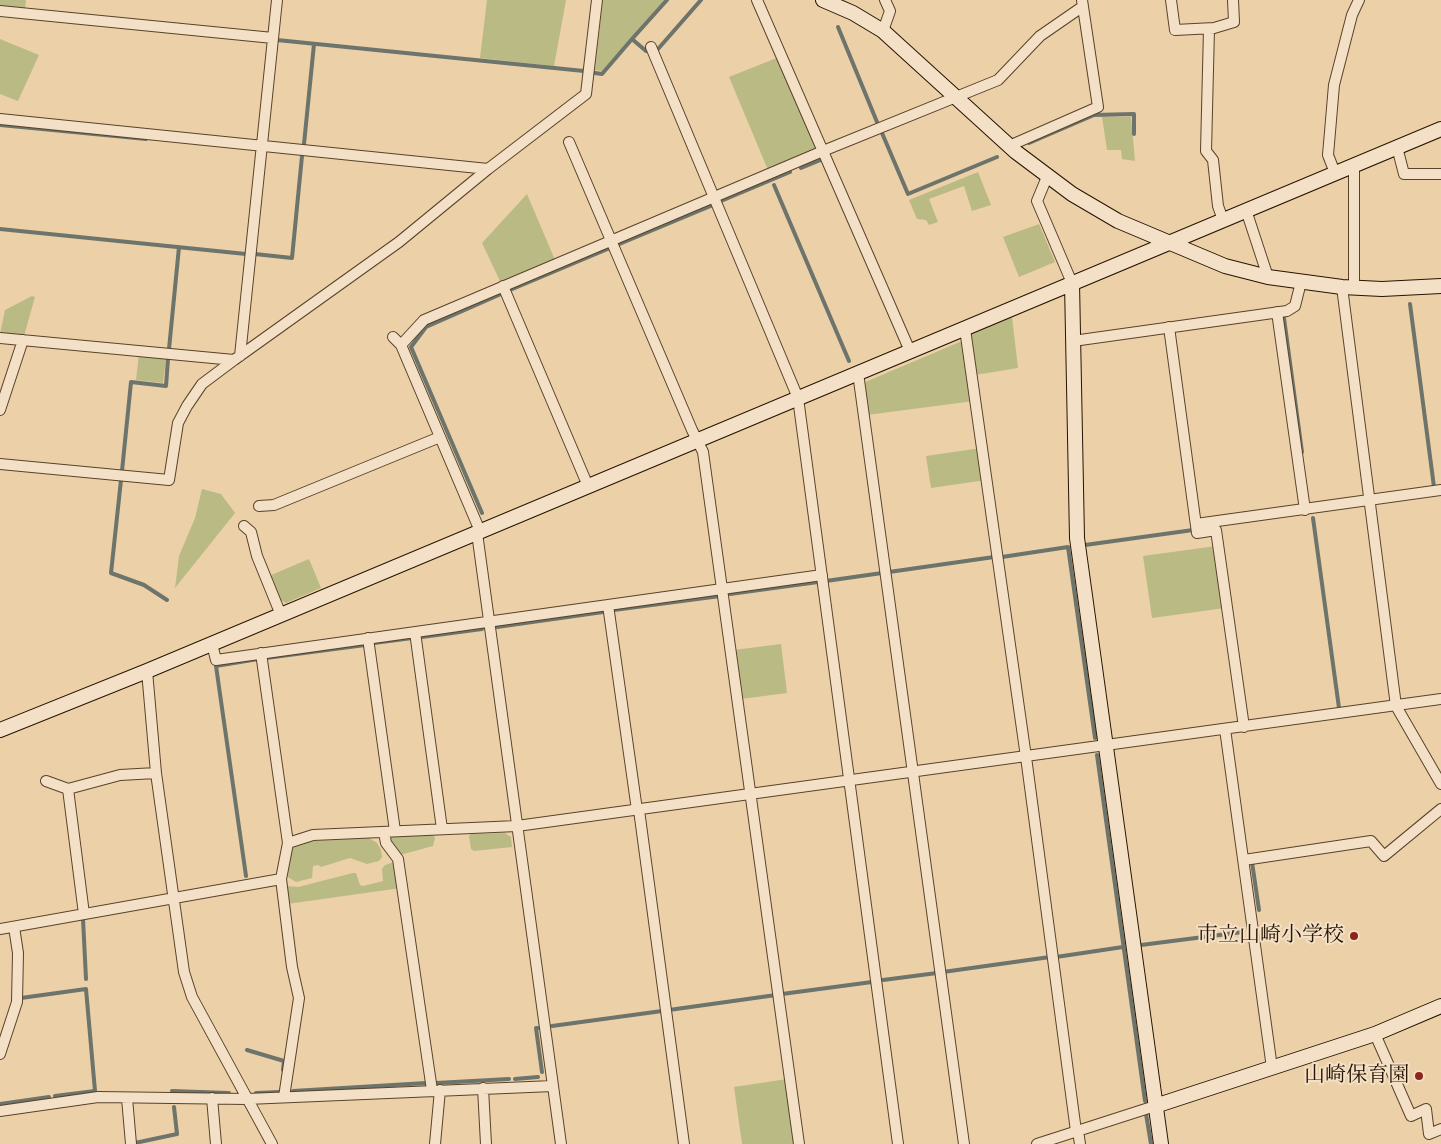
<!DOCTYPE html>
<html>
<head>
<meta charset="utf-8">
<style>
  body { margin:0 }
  canvas { display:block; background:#ecd0a7 }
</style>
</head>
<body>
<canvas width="1441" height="1144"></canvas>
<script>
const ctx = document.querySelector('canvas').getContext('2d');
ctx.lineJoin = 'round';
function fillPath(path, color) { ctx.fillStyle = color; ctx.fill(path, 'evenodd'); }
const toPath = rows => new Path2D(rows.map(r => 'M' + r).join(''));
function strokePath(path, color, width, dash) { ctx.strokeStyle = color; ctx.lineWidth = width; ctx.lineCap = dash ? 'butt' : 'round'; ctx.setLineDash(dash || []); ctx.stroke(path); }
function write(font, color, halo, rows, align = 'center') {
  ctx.font = font + ' Cardo,"Noto Serif JP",serif'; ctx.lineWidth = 4; ctx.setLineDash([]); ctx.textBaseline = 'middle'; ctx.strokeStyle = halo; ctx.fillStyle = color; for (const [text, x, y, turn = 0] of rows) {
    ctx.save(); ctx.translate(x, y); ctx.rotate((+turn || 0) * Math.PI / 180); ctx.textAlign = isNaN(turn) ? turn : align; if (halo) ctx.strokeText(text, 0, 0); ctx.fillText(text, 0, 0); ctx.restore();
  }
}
const green = toPath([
  [0,0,26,0,25,11,0,8],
  [487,0,566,0,554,66,480,58],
  [603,0,666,0,602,71,595,70],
  [0,39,39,55,18,101,0,94],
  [779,57,817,145,814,150,768,170,729,77],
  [1102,117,1131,117,1135,161,1122,159,1121,150,1107,150],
  [978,172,991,205,972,211,964,186,929,199,938,222,929,225,926,220,917,219,909,200],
  [527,194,555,260,501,283,482,243],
  [1039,224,1055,262,1019,277,1003,237],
  [32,296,35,297,24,336,0,334,5,310],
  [1012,317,1018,368,975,375,971,334],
  [962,341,974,401,867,415,863,383],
  [139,354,166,358,163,383,136,380],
  [981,448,986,480,931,488,926,456],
  [202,489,221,494,235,513,175,588,179,556,195,518],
  [1216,546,1225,608,1152,618,1143,556],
  [309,559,321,588,286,603,279,599,269,576],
  [781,644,787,693,741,699,734,650],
  [505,833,511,837,512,847,474,851,471,849,469,836,471,834],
  [433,835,435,838,433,846,400,855,389,842,390,837],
  [369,838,377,843,381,850,382,857,379,861,367,864,350,858,321,867,318,865,313,866,312,878,296,882,288,877,290,852,292,846,314,841],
  [394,862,401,888,287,904,285,888,287,886,298,887,353,873,356,873,360,885,363,886,383,881,382,869,385,865],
  [787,1079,796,1144,742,1144,734,1087]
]);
const stream = toPath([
  [838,27,877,122],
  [277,40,584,71],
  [658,49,701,0],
  [646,51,632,39,667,0],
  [595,73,602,74,632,39],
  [0,125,146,139],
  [882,133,908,194,997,157],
  [1029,143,1094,115,1134,114,1134,134],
  [304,144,314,44],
  [801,168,823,159],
  [774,185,849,361],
  [721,201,790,172],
  [0,229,246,254],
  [617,245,713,205],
  [255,254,292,258,302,156],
  [510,290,610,248],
  [1410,304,1434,487],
  [1284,318,1302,452],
  [169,349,179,247],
  [122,471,131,382,166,386,168,359],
  [121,480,111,573,144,585,167,600],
  [482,513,411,347,426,327,501,294],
  [1313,518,1339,708],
  [1085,545,1193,530],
  [1002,557,1068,547,1095,738],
  [889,572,994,557],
  [826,581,882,573],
  [730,594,818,582],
  [614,610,720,596],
  [497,627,603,612],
  [422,637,482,629],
  [374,643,412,638],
  [266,658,365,645],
  [1097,755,1145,1101],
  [1254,862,1252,862,1259,910],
  [246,876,216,666,258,659],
  [83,919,86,979],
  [1141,945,1243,932],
  [1056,957,1123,947],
  [943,972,1050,957],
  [883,980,937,973],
  [782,994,872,982],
  [21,998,86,989,95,1091,55,1096],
  [669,1010,776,995],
  [552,1026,662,1011],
  [538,1028,536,1028,542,1072],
  [247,1050,284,1061,283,1070],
  [515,1079,538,1077],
  [436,1083,509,1079],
  [172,1091,229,1093],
  [293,1091,426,1083],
  [256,1093,280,1092],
  [0,1104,49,1097],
  [1146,1114,1151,1144],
  [135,1143,177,1134,174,1107]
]);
const street = toPath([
  [757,0,910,351],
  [1171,0,1175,30,1214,28,1234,22,1233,0],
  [0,11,273,38],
  [1209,29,1206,151,1213,160,1218,206,1223,220],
  [883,31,890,11,885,0],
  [651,47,798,398,898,1144],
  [0,119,488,169],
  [569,142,692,430,703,452,799,1144],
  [1009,146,1098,107,1082,0],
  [1397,147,1404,174,1441,174],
  [1354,165,1354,288],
  [1335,173,1328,155,1334,85,1352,15,1359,0],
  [1047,177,1037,201,1072,283],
  [1246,210,1268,277],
  [503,286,588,486],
  [1342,287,1396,706,1441,784],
  [1277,312,1305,510],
  [1169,327,1197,533,1216,530,1244,727],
  [965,329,1026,757,1076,1131],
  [393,337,401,345,480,531],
  [0,338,234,360,399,242,488,169,586,94,597,0],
  [1073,341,1287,311,1295,306,1301,282],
  [401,345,424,320,823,151,998,80,1040,36,1082,7],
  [240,356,277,0],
  [858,373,964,1144],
  [0,410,23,340],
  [0,464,169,480,178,423,187,406,202,384,234,360],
  [259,506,274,505,440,437],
  [1196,524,1441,490],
  [244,526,251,532,257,556,281,615],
  [477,533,561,1144],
  [608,605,637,810],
  [415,632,442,829],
  [368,638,395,831],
  [212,644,216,660,822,575],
  [261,653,288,843],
  [147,671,156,773,184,972,192,997,272,1144],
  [1225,729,1272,1068],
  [46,781,68,789,84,914],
  [68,789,120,775,156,773],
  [639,810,684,1144],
  [384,832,386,843,398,859,432,1090],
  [1244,860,1371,841,1384,856,1441,809],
  [0,929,281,879],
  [1375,1034,1411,1116,1426,1109,1429,1134,1441,1129],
  [0,1054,17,1002,18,953,14,927],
  [483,1088,486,1144],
  [284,1097,299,998,292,967,281,879,288,843,313,835,517,826,1441,699],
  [127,1098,131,1144],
  [212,1098,216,1144],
  [0,1111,98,1097,247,1099,553,1086],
  [1078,1131,1080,1144],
  [435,1144,440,1090],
  [1037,1144,1155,1106]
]);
const secondary = toPath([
  [823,0,853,13,883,31,1016,152,1072,194,1118,221,1225,266,1268,277,1342,287,1382,289,1441,286],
  [1072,283,1077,538,1161,1144],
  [0,730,147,671,1441,129],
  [1155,1106,1375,1034,1441,1006]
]);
const markers = [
  [1354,936,5,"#8f2418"],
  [1419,1076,5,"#8f2418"]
];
const poiNames = [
  ["市立山崎小学校",1344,936],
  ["山崎保育園",1409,1076]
];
fillPath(green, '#baba85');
strokePath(stream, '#6d746b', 4);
strokePath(street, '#58432a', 12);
strokePath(secondary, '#261400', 16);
strokePath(street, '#f3e0c6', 10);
strokePath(secondary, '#f3e0c6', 14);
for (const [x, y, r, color] of markers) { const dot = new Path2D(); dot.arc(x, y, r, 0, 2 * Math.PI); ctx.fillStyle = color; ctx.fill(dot); strokePath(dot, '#f3e0c6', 2); }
write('21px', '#261400', '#f3e0c6', poiNames, 'right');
</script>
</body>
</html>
